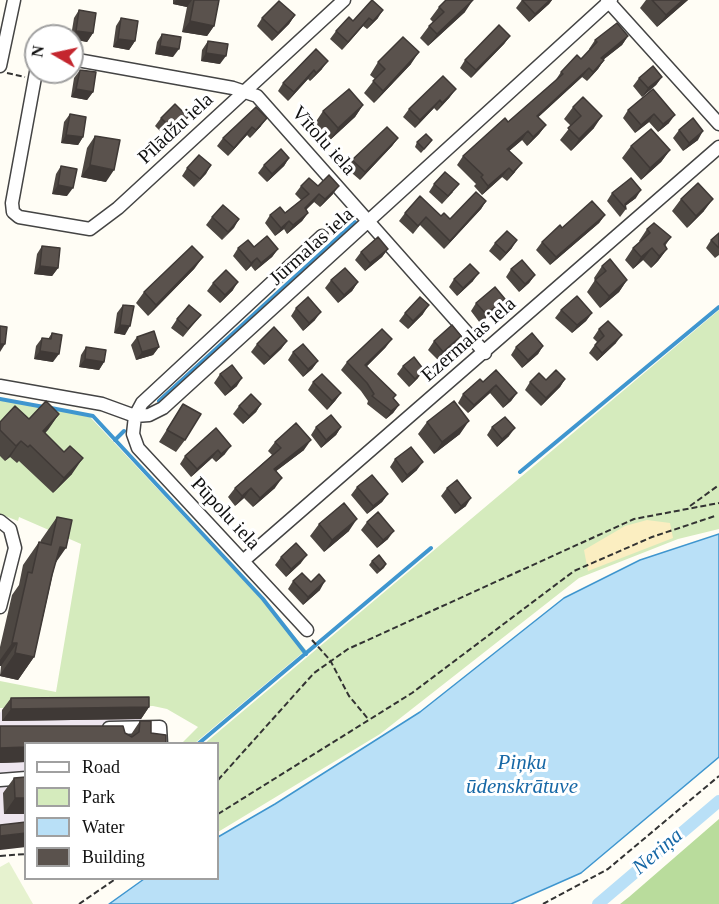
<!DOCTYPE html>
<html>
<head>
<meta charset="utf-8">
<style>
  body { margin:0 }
  #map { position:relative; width:719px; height:904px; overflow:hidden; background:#fffdf5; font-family:Georgia,serif }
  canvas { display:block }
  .legend { position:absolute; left:24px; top:742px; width:195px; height:138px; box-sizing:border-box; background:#fff; border:2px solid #a0a0a0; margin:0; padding:8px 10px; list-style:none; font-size:18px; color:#111 }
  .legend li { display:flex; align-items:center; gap:12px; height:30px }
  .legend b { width:30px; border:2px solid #a0a0a0 }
  .north { position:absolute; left:24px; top:24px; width:60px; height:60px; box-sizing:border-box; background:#fff; border:2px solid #a0a0a0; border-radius:50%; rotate:279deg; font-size:16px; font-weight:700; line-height:24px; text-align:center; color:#111 }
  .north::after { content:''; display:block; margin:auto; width:21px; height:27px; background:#c4262e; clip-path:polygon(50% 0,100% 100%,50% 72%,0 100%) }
</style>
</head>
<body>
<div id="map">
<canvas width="719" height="904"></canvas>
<ul class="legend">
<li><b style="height:8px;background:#fff"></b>Road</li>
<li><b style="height:16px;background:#d5ebbd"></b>Park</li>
<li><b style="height:16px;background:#b9e0f7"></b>Water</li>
<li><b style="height:16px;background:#5a524d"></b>Building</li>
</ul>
<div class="north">N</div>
</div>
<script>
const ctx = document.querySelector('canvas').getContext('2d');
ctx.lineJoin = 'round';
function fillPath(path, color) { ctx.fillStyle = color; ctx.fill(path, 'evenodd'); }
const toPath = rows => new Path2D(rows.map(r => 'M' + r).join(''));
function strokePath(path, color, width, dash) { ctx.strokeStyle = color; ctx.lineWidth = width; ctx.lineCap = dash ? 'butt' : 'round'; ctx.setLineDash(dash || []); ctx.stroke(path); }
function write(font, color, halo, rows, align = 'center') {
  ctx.font = font + ' Georgia,serif'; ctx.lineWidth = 6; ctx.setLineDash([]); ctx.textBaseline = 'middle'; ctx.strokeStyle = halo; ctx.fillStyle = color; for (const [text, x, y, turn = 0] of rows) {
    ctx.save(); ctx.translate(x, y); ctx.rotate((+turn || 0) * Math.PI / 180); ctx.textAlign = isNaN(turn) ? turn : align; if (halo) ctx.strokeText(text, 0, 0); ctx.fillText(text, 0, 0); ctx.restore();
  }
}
const industrial = toPath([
  [141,709,141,743,26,744,25,847,0,850,0,713,2,710]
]);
const green = toPath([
  [719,310,719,529,678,539,579,578,380,734,218,832,218,744,204,744],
  [0,398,90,417,280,619,306,650,195,743,182,743,198,727,167,709,153,706,0,708,0,681,56,692,81,544,19,517,18,521,0,514]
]);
const forest = toPath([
  [719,819,719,904,620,904,629,897]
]);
const sand = toPath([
  [647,520,670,523,673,538,588,571,584,550,625,526]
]);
const pitch = toPath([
  [9,862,33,904,0,904,0,867]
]);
const water = toPath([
  [719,534,719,757,581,873,511,904,109,904,144,879,218,878,218,837,275,804,420,712,564,598,640,560,719,534]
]);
const stream = toPath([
  [0,399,44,407],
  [159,401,355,222],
  [51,408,93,416,263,599,306,654],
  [115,440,124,431],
  [520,472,719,307],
  [198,744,431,548]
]);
const canal = toPath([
  [598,904,719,801]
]);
const path = toPath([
  [7,73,25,77],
  [690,506,719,485],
  [312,640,330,660,349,696,369,720],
  [218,780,314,673,348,649,634,519,719,503],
  [218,814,412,693,574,571,652,537,715,516],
  [0,856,26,854],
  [79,904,117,878],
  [543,904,608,869,719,776]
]);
const minor = toPath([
  [607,0,719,124],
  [72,59,233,88,257,96,485,353],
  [0,66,14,0],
  [36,72,12,203,13,212,19,217,90,229,118,208,344,0],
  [0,386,102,404,135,416,149,415,163,408,611,0],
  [0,521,10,529,15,548,0,607],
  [243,561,719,147],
  [307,630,138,448,133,434,135,416,142,403,322,236],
  [109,728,160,727,161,744],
  [0,780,26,778]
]);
const wall = toPath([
  [173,0,219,0,214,26,207,36,182,32,187,7,173,4],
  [372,0,378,18,367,29,363,26,342,50,330,39,336,31,353,21],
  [522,0,552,0,549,4,529,22,516,8],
  [646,0,688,0,657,27,640,8],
  [439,7,465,12,428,46,420,38,429,26,433,22,430,19],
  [79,10,93,33,87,42,72,39,72,36,71,36,74,18],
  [295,15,289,24,272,41,257,26,262,18],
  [121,18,135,41,129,50,113,47,116,26],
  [162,34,173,57,155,54,157,42],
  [510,36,504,44,471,78,460,68,465,60],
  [628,36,622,45,603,60,604,60,598,69,587,81,582,77,538,117,546,125,539,134,527,146,522,140,509,151,515,172,507,181,502,177,482,195,474,186,476,184,457,165,463,156,508,122,555,81,561,72,581,59,590,50,589,49,595,40],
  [208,41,220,64,201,61,202,50],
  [316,49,322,69,310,81,308,79,288,101,278,91,283,83],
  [378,62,411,64,374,103,364,93,375,79,370,75],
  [80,70,93,92,87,100,71,97,74,78],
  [662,77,656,85,642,97,633,86,639,78],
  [653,89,669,123,658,132,649,122,635,133,623,118,628,110],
  [450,97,437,111,434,108,415,128,403,117,409,109],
  [363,105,355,117,330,140,315,123,323,111],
  [256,107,261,126,250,138,247,135,228,156,217,146,223,138],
  [573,107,594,128,571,151,560,140,571,126,564,119],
  [70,114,83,137,78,145,61,143,64,122],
  [161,118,183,125,168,139,155,126],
  [679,130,698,140,683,151,673,138],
  [95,136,106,182,81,177,87,148],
  [398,138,392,146,360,180,346,168,352,160],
  [417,142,429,144,421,153,415,147],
  [631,146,670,150,661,162,641,180,622,158],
  [289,158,284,166,267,182,258,173,264,165],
  [211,165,194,187,182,176,187,168],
  [61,166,67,196,52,194,56,174],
  [434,184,453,192,442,204,429,192],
  [301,186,318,186,333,194,320,207,314,202,306,210,308,213,302,221,287,234,284,229,275,236,265,223,270,215,285,213,301,200,295,194],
  [612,193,636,198,625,206,626,209,620,217,607,201],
  [681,199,704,211,687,228,672,211],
  [486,201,481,209,444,249,420,225,413,234,399,221,405,213,441,216,450,219],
  [605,215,599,223,550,265,536,250,542,242,562,228],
  [212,217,239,219,222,240,206,225],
  [647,229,671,237,665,246,667,249,658,261,651,268,643,260,633,269,625,260,633,248,640,242,639,241],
  [719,233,719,255,715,258,706,248,711,240],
  [495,243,512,248,500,261,489,251],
  [42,246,58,268,52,276,34,274,37,254],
  [254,247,278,249,272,257,255,271,251,266,246,271,233,256,238,248],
  [388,249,382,257,365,271,355,260,361,252],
  [602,266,627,280,619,292,600,308,587,292,595,280,594,278],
  [195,268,148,316,136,303,144,292],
  [511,269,535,275,529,283,519,292,506,277],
  [454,279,473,281,457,296,449,287],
  [331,280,358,282,352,291,338,303,325,288],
  [213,283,233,290,220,303,207,291],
  [505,299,499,307,480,323,471,311,476,303],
  [123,305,125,335,114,333,117,313],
  [296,308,315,320,303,331,291,316],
  [561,310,592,313,586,321,572,333,555,318],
  [405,313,423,314,408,329,399,321],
  [201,315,183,337,171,328,177,319],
  [599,329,616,343,597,361,589,353,597,342,593,338],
  [52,333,53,362,34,359,36,346,42,338,48,339],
  [137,337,159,347,153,355,136,360,131,345],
  [287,341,281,349,264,365,251,352,257,344],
  [434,341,455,344,438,360,428,350],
  [543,346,538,354,522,368,511,355,516,347],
  [86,347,104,362,99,370,79,367,81,355],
  [386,347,367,366,399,405,393,413,386,419,367,404,368,401,361,391,341,370,347,362],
  [293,352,318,361,312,369,303,377,288,360],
  [403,366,418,378,409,387,397,374],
  [496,370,517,393,511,401,503,408,490,393,468,413,458,403,463,394,483,382],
  [220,374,237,386,225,396,214,383],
  [565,379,560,387,541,406,525,390,530,382,546,380],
  [313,382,341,393,335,401,327,410,308,390],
  [183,404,185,440,176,452,159,442],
  [261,404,256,412,243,424,233,414,239,406],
  [59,414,45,433,72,474,53,493,19,461,17,463,10,457,5,461,0,456,0,422,29,419],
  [427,422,460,434,434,454,418,434],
  [316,427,341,427,336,435,321,448,311,435],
  [492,427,509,436,497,447,487,435],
  [216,428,225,454,216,462,212,458,191,477,180,464,185,456],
  [275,442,304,450,276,471,275,488,253,507,244,498,235,506,228,497,235,488,272,455,268,451],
  [395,459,417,470,402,483,390,467],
  [357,487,388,494,382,502,367,514,351,495],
  [447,488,466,506,455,514,441,496],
  [57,517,55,564,34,657,18,680,0,676,1,666,0,666,0,647,12,595,19,585,23,565,39,542,40,543,41,540],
  [367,522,388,539,377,548,361,530],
  [319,524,349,531,324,552,310,536],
  [281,557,301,563,286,577,275,565],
  [372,561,386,564,384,568,377,574,369,565],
  [293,581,311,582,320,590,303,605,288,589],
  [11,698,149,707,141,719,2,721,2,710],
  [140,721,151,733,166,744,26,744,26,762,0,763,0,726,125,733,130,736],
  [14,778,26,814,4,814,3,793]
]);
const shadedWall = toPath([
  [176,0,192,0,187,7,173,4],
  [473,0,465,12,428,46,437,34],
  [550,0,552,0,549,4,529,22,535,14],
  [683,0,688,0,657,27,666,15],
  [383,10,378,18,367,29,373,21],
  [295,15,289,24,272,41,278,33],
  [369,18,363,26,342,50,348,42],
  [190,21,214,26,207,36,182,32],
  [76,31,93,33,87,42,72,39,72,37],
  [510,36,504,44,471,78,476,70],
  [628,36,622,45,595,66,601,58],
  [118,39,135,41,129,50,113,47],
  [160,46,179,49,173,57,155,54],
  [419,52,411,64,374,103,383,91],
  [206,53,226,56,220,64,201,61],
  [604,60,598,69,587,81,593,72],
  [328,61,322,69,310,81,316,73],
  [589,68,582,77,531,124,537,116],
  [314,70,308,79,288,101,294,92],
  [662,77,656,85,642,97,648,88],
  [76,89,93,92,87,100,71,97],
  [456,89,450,97,437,111,442,103],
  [440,100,434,108,415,128,420,120],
  [363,105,355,117,330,140,338,128],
  [654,114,649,122,635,133,641,125],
  [675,115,669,123,658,132,663,124],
  [602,116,594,128,571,151,579,139],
  [188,117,183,125,168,139,174,131],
  [267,118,261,126,250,138,256,130],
  [546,125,539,134,527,146,533,137],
  [252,127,247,135,228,156,234,148],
  [528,131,522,140,501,158,507,149],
  [703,131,698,140,683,151,689,143],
  [66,135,83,137,78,145,61,143],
  [398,138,392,146,360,180,365,172],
  [670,150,661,162,641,180,650,168],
  [289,158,284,166,267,182,272,174],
  [522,163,515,172,507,181,513,172],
  [90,165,114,170,106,182,81,177],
  [211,165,206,174,194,187,200,179],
  [509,168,502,177,482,195,488,186],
  [58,185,73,188,67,196,52,194],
  [339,186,333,194,320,207,325,199],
  [641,190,636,198,624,207,625,204],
  [319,194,314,202,299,216,305,208],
  [713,199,704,211,687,228,696,216],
  [486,201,481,209,444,249,450,241],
  [308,213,302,221,287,234,293,225],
  [605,215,599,223,550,265,556,257],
  [239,219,234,228,222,240,228,232],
  [289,221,284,229,275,236,281,228],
  [517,240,512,248,500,261,506,253],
  [652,248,643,260,633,269,641,257],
  [278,249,272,257,255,271,261,263],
  [388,249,382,257,365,271,370,263],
  [667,249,658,261,651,268,659,256],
  [203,257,195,268,148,316,156,305],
  [257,258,251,266,246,271,251,263],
  [40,266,58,268,52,276,34,274],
  [479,273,473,281,457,296,463,288],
  [535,275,529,283,519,292,525,284],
  [627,280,619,292,600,308,609,296],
  [238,282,233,290,220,303,225,295],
  [358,282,352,291,338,303,344,295],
  [505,299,499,307,480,323,486,314],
  [429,305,423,314,408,329,413,321],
  [321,312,315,320,303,331,309,323],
  [592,313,586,321,572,333,577,325],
  [120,325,130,326,125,335,114,333],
  [622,335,616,343,597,361,602,353],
  [461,336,455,344,438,360,443,352],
  [392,339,386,347,360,373,365,365],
  [287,341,281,349,264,365,270,357],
  [0,344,5,344,0,352],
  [543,346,538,354,522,368,528,360],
  [159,347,153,355,136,360,142,352],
  [40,351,59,354,53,362,34,359],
  [85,359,104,362,99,370,79,367],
  [318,361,312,369,303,377,308,369],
  [424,370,418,378,409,387,415,379],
  [242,378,237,386,225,396,231,388],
  [565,379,560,387,541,406,546,398],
  [496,385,490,393,468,413,474,405],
  [341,393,335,401,327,410,332,401],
  [517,393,511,401,503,408,509,400],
  [261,404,256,412,243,424,249,416],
  [399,405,393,413,386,419,391,411],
  [59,414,48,430,32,447,43,431],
  [469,421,460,434,434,454,442,442],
  [341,427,336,435,321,448,326,440],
  [515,428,509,436,497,447,502,439],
  [311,440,304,450,267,478,274,469],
  [21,441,10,457,5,461,16,446],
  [231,446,225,454,216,462,221,454],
  [218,450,212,458,191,477,197,469],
  [83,458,72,474,53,493,64,478],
  [423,462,417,470,402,483,407,475],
  [282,478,275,488,253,507,260,498],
  [251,488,244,498,235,506,242,496],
  [388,494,382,502,367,514,373,506],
  [471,498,466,506,455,514,461,506],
  [357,519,349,531,324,552,332,540],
  [394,531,388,539,377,548,383,540],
  [60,547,66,548,50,571],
  [307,555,301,563,286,577,291,569],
  [325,581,320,590,303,605,308,597],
  [12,643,17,643,1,666,0,666,0,660],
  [15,653,34,657,18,680,0,676,0,675],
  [149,707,141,719,2,721,11,709],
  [26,747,26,762,0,763,0,748],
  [15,798,26,798,26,814,4,814],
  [26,833,26,847,0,850,0,836]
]);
const building = toPath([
  [194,0,219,0,214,26,190,21,194,0],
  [372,0,383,10,373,21,369,18,348,42,336,31,349,17,353,21,372,0],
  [446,0,473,0,437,34,429,26,444,12,439,7,446,0],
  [522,0,550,0,535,14,522,0],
  [652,0,683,0,666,15,652,0],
  [279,1,295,15,278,33,262,18,279,1],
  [79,10,96,13,93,33,76,31,79,10],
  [121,18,138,21,135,41,118,39,121,18],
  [617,23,628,36,601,58,604,60,593,72,589,68,537,116,546,125,533,137,528,131,507,149,522,163,513,172,509,168,488,186,481,177,483,175,463,156,505,118,508,122,563,74,561,72,577,55,581,59,597,42,595,40,617,23],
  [499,25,510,36,476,70,465,60,499,25],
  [162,34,181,37,179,49,160,46,162,34],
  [403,37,419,52,383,91,373,81,385,69,378,62,403,37],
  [208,41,228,44,226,56,206,53,208,41],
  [316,49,328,61,316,73,314,70,294,92,283,83,316,49],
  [653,66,662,77,648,88,639,78,653,66],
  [80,70,96,72,93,92,76,89,80,70],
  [443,76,456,89,442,103,440,100,420,120,409,109,443,76],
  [349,89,363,105,338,128,323,111,349,89],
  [653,89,675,115,663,124,654,114,641,125,628,110,653,89],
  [583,97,602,116,579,139,568,128,581,116,573,107,583,97],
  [175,104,188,117,174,131,161,118,175,104],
  [256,107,267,118,256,130,252,127,234,148,223,138,256,107],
  [70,114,86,117,83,137,66,135,70,114],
  [693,118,703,131,689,143,679,130,693,118],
  [387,127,398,138,365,172,352,160,387,127],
  [651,129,670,150,650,168,631,146,651,129],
  [426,134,432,140,424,149,417,142,426,134],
  [95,136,120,140,114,170,90,165,95,136],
  [281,149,289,158,272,174,264,165,281,149],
  [199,155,211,165,200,179,187,168,199,155],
  [61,166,77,169,73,188,58,185,61,166],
  [445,172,459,184,448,196,434,184,445,172],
  [329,175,339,186,325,199,319,194,305,208,308,213,293,225,289,221,281,228,270,215,280,207,285,213,309,194,301,186,309,178,318,186,329,175],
  [631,178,641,190,625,204,626,209,612,193,631,178],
  [698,183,713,199,696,216,681,199,698,183],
  [476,192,486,201,450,241,426,217,418,226,405,213,420,196,441,216,444,213,450,219,476,192],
  [592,201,605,215,556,257,542,242,560,225,562,228,592,201],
  [223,205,239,219,228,232,212,217,223,205],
  [654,223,671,237,664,244,667,249,659,256,652,248,641,257,633,248,650,233,647,229,654,223],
  [507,231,517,240,506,253,495,243,507,231],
  [719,233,719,248,711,240,719,233],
  [267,236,278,249,261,263,257,258,251,263,238,248,248,240,254,247,267,236],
  [378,237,388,249,370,263,361,252,378,237],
  [42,246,60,248,58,268,40,266,42,246],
  [192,246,203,257,156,305,144,292,192,246],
  [610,259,627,280,609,296,595,280,606,271,602,266,610,259],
  [522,260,535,275,525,284,511,269,522,260],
  [470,264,479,273,463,288,454,279,470,264],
  [345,268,358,282,344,295,331,280,345,268],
  [226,270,238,282,225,295,213,283,226,270],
  [495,287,505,299,486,314,476,303,495,287],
  [577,296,592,313,577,325,561,310,577,296],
  [308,297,321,312,309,323,296,308,308,297],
  [420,297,429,305,413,321,405,313,420,297],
  [123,305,134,306,130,326,120,325,123,305],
  [189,305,201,315,188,329,177,319,189,305],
  [608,321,622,335,602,353,595,345,604,336,599,329,608,321],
  [452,325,461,336,443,352,434,341,452,325],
  [0,326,7,327,5,344,0,344,0,326],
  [274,327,287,341,270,357,257,344,274,327],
  [382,329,392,339,365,365,396,395,393,398,399,405,391,411,372,396,374,394,367,383,347,362,382,329],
  [154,331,159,347,142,352,137,337,154,331],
  [52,333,62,335,59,354,40,351,42,338,51,339,52,333],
  [532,333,543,346,528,360,516,347,532,333],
  [303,344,318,361,308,369,293,352,303,344],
  [86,347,106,350,104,362,85,359,86,347],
  [414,357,424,370,415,379,403,366,414,357],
  [232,365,242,378,231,388,220,374,232,365],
  [496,370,517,393,509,400,496,385,474,405,463,394,480,379,483,382,496,370],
  [556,370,565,379,546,398,530,382,539,373,546,380,556,370],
  [322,374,341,393,332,401,313,382,322,374],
  [251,394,261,404,249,416,239,406,251,394],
  [46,401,59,414,43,431,64,452,70,446,83,458,64,478,30,445,28,447,21,441,16,446,0,430,0,422,15,406,29,419,46,401],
  [454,401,469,421,442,442,427,422,454,401],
  [183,404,201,414,185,440,167,430,183,404],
  [331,415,341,427,326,440,316,427,331,415],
  [505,417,515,428,502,439,492,427,505,417],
  [296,423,311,440,274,469,282,478,260,498,251,488,242,496,235,488,281,448,275,442,296,423],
  [216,428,231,446,221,454,218,450,197,469,185,456,216,428],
  [411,447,423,462,407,475,395,459,411,447],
  [372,475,388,494,373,506,357,487,372,475],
  [457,480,471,498,461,506,447,488,457,480],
  [344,503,357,519,332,540,319,524,344,503],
  [378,512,394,531,383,540,367,522,378,512],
  [57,517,72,520,66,548,60,547,52,575,34,657,15,653,17,643,12,643,28,572,32,573,39,542,51,545,57,517],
  [296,543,307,555,291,569,281,557,296,543],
  [379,555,386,564,380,570,372,561,379,555],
  [302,573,311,582,319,574,325,581,308,597,293,581,302,573],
  [149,697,149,707,11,709,11,698,149,697],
  [140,721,151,721,151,733,166,735,166,744,26,744,26,747,0,748,0,726,123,726,125,733,132,737,139,732,140,721],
  [26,777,26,798,15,798,14,778,26,777],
  [26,822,26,833,0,836,0,825,26,822]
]);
const streetNames = [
  ["Pīlādžu iela",176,129,-43],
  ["Vītolu iela",323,141,48],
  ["Jūrmalas iela",312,247,-42],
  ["Ezermalas iela",469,340,-41],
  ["Pūpolu iela",225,514,47]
];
const waterNames = [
  ["Piņķu",522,763],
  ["ūdenskrātuve",522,787],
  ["Neriņa",658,852,-41]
];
fillPath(industrial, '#eee6ef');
fillPath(green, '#d5ebbd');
fillPath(forest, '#b9dc9c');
fillPath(sand, '#fbeec1');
fillPath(pitch, '#e6f2cf');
fillPath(water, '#b9e0f7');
strokePath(water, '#3f96cf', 1.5);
strokePath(stream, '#3f96cf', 4);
strokePath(canal, '#b9e0f7', 12);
strokePath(minor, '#444', 15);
strokePath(path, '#333', 2, [6, 3]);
strokePath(minor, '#fff', 12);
fillPath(wall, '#4d4742');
fillPath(shadedWall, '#3f3936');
fillPath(building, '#5a524d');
strokePath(building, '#3f3936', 1.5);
write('20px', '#111', '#fff', streetNames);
write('italic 21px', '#1768a6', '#fff', waterNames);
</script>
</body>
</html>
